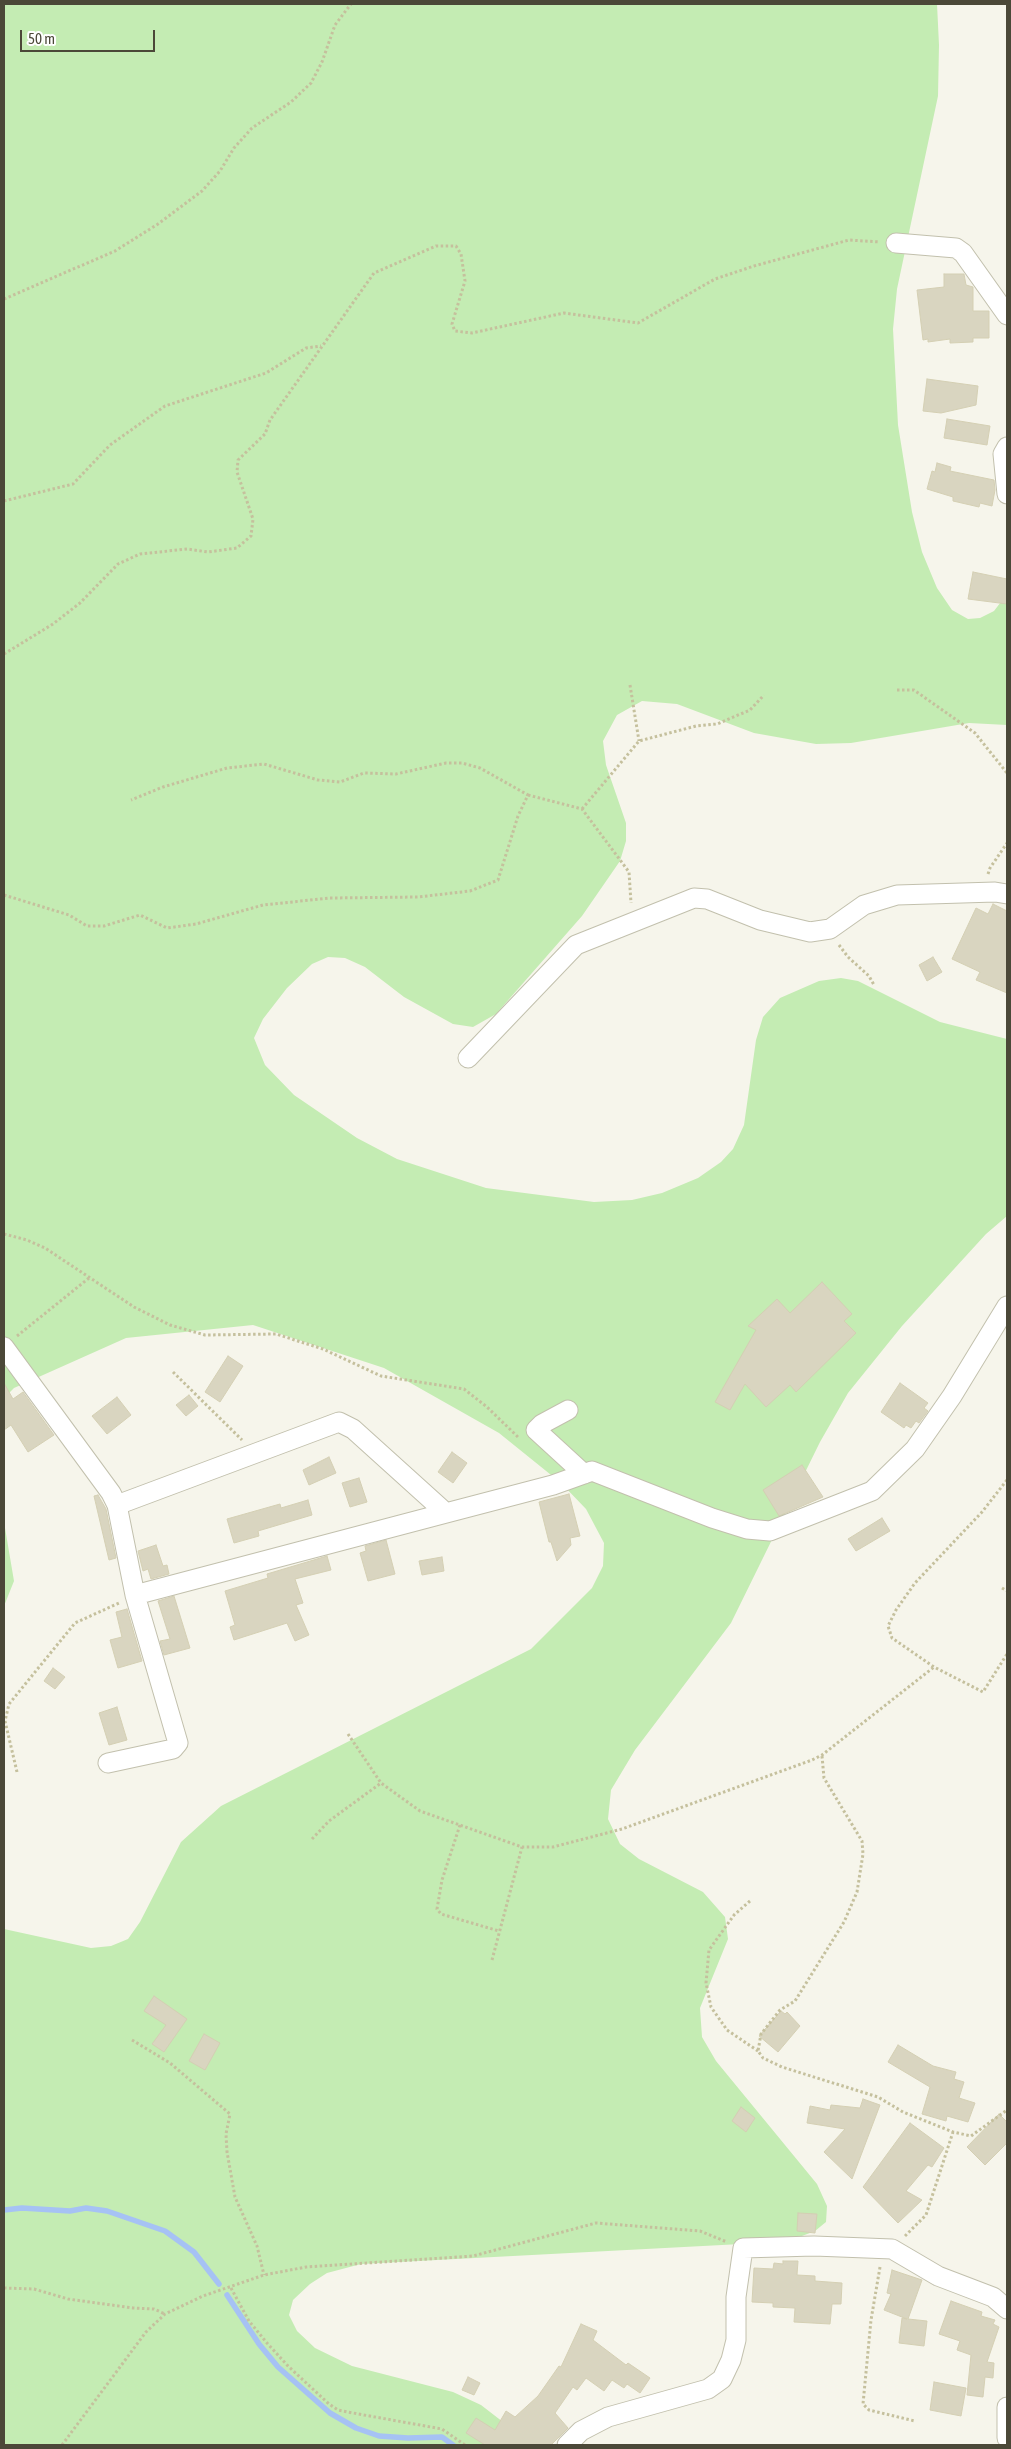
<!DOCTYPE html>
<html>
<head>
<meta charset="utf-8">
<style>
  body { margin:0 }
  #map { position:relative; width:1011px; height:2449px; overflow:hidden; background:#f6f5eb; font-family:"Asap Condensed",sans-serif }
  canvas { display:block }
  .frame { position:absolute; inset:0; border:5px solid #4b4838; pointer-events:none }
  .scale { position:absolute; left:20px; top:30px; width:135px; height:22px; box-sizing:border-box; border:2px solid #4b4838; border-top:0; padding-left:6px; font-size:15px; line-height:18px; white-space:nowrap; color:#4b4838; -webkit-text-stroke:4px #fff; paint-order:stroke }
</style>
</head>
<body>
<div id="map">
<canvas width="1011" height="2449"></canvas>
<div class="frame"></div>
<div class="scale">50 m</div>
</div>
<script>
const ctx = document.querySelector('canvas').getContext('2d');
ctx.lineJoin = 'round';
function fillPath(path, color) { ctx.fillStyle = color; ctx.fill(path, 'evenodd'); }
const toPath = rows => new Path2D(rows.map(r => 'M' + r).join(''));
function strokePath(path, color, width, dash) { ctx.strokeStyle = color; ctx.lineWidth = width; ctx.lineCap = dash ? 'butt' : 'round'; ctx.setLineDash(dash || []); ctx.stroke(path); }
const green = toPath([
  [4,4,937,4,939,45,938,96,897,289,893,329,898,425,912,512,922,552,937,588,952,610,968,619,980,618,994,611,1007,594,1007,725,969,723,851,743,816,744,754,733,677,704,642,701,617,715,603,741,606,765,626,823,626,841,620,861,582,916,496,1014,473,1027,453,1024,404,997,365,967,345,958,328,957,312,964,287,988,263,1019,254,1038,265,1065,294,1095,357,1138,397,1159,486,1188,594,1202,632,1200,662,1193,698,1178,721,1162,733,1149,744,1125,756,1040,763,1017,780,998,819,981,841,978,858,981,940,1022,1007,1039,1007,1216,986,1234,902,1326,848,1393,820,1442,731,1623,635,1750,611,1790,608,1819,620,1844,639,1859,703,1892,725,1917,728,1939,700,2008,702,2037,716,2061,817,2184,827,2206,826,2222,815,2231,802,2236,741,2244,361,2264,327,2273,310,2284,293,2300,289,2315,297,2331,315,2348,352,2366,453,2392,481,2405,503,2422,511,2438,510,2445,4,2445,4,1929,91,1948,111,1946,128,1939,140,1922,181,1842,221,1806,531,1649,592,1588,603,1566,604,1543,586,1509,561,1483,499,1433,384,1368,253,1325,126,1338,14,1388,4,1398],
  [4,1522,14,1581,4,1606]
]);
const stream = toPath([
  [4,2210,22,2208,70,2211,86,2208,107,2211,165,2231,194,2252,219,2284],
  [227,2295,259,2344,278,2367,330,2413,356,2428,379,2436,408,2438,442,2437,453,2445]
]);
const building = toPath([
  [944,274,964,274,966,285,973,287,973,311,989,311,989,338,973,338,973,342,950,343,950,339,928,342,928,339,923,340,917,290,944,287,944,274],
  [927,379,978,386,976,405,941,413,923,411,927,379],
  [947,419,990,426,987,445,944,438,947,419],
  [937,463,951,467,950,471,994,480,995,490,992,506,980,503,979,507,953,501,953,497,927,489,932,471,935,472,937,463],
  [973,572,1007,579,1007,604,968,599,973,572],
  [993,904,1007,911,1007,993,976,980,980,972,952,959,976,908,988,914,993,904],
  [933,957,942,972,927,981,919,965,933,957],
  [822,1282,852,1314,844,1321,856,1333,796,1392,790,1385,766,1407,745,1384,730,1410,715,1402,756,1330,748,1326,777,1299,790,1313,822,1282],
  [228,1356,243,1366,220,1402,205,1392,228,1356],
  [4,1383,13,1399,23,1392,54,1435,28,1452,11,1425,4,1430,4,1383],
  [900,1383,928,1403,924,1408,928,1411,919,1423,916,1421,911,1428,906,1425,904,1428,881,1412,900,1383],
  [189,1395,198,1406,186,1416,176,1405,189,1395],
  [117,1397,131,1415,107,1434,92,1416,117,1397],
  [452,1452,467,1463,453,1483,438,1472,452,1452],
  [329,1457,336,1473,309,1485,303,1470,329,1457],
  [802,1465,823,1497,779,1516,763,1490,802,1465],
  [359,1478,367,1502,350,1507,342,1483,359,1478],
  [569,1494,580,1536,570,1538,571,1545,557,1561,551,1542,549,1542,539,1502,569,1494],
  [98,1495,106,1509,116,1558,109,1560,94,1496,98,1495],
  [308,1500,312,1515,258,1531,259,1536,234,1543,227,1519,280,1504,281,1508,308,1500],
  [882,1518,890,1531,856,1551,848,1539,882,1518],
  [386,1540,395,1574,368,1581,360,1553,366,1551,365,1546,386,1540],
  [156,1545,163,1566,167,1565,169,1574,151,1579,148,1569,143,1571,138,1551,156,1545],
  [327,1556,331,1570,295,1579,303,1603,296,1605,309,1635,295,1641,287,1623,234,1640,230,1627,235,1625,225,1591,268,1578,267,1574,327,1556],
  [442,1557,444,1571,422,1575,419,1561,442,1557],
  [174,1596,190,1648,164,1655,160,1641,170,1639,158,1601,174,1596],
  [127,1609,142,1661,118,1668,110,1640,122,1637,116,1612,127,1609],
  [53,1668,65,1677,55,1689,44,1681,53,1668],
  [117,1707,127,1740,109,1745,99,1713,117,1707],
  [154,1996,187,2019,164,2052,152,2044,166,2025,144,2011,154,1996],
  [781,2011,785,2014,787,2012,800,2026,778,2052,759,2036,781,2011],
  [204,2034,220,2043,205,2070,189,2061,204,2034],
  [898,2045,933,2066,956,2072,954,2079,964,2082,959,2098,975,2103,968,2122,947,2116,946,2121,922,2114,930,2087,888,2062,898,2045],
  [863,2099,880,2105,852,2179,824,2152,845,2129,807,2123,810,2106,830,2110,831,2105,860,2108,863,2099],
  [741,2107,755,2118,746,2132,732,2121,741,2107],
  [999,2114,1007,2122,1007,2143,985,2165,967,2147,999,2114],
  [910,2123,944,2148,932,2167,928,2165,906,2191,922,2200,898,2223,863,2187,910,2123],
  [798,2213,817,2214,815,2233,797,2231,798,2213],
  [783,2261,798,2261,797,2275,815,2276,815,2281,842,2283,841,2304,832,2304,830,2324,794,2322,795,2308,773,2307,773,2303,752,2302,754,2268,773,2269,774,2263,783,2264,783,2261],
  [892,2270,922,2280,908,2319,927,2321,924,2346,899,2343,902,2318,907,2319,884,2310,891,2294,887,2293,892,2270],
  [951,2301,982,2312,981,2316,995,2320,993,2324,999,2327,987,2362,994,2363,993,2378,985,2377,983,2397,967,2395,971,2355,957,2350,960,2341,939,2334,951,2301],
  [581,2324,597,2331,593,2340,626,2365,628,2363,650,2378,640,2393,627,2384,624,2388,612,2380,604,2391,586,2378,577,2390,573,2387,555,2413,568,2428,551,2445,485,2445,466,2433,476,2418,495,2430,506,2411,515,2417,538,2396,559,2366,561,2367,581,2324],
  [468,2377,480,2383,474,2395,462,2390,468,2377],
  [934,2382,966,2388,961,2416,930,2410,934,2382]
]);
const path = toPath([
  [4,299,115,251,158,224,202,191,220,171,234,148,252,128,291,102,311,83,322,62,335,25,351,4],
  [4,501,73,484,110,445,165,406,266,373,306,348,321,346],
  [4,654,53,624,80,603,118,564,140,554,187,549,208,552,237,548,251,536,253,519,237,472,238,460,265,434,270,420,374,273,436,246,456,246,461,254,465,281,452,324,455,331,472,333,564,313,638,323,715,279,754,266,849,240,880,242],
  [630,685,639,741],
  [897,690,914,690,975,733,1007,773],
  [528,795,582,809,629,872,631,903],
  [582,809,639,741,696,726,717,724,750,710,764,695],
  [988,874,990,868,1007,843],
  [4,895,69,915,87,926,104,926,140,915,167,928,196,924,263,905,330,898,418,897,470,891,498,880,518,816,528,795,480,768,462,763,446,763,396,774,364,773,340,782,318,780,264,764,227,768,163,787,131,800],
  [839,945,848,957,869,976,874,985],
  [4,1234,27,1240,45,1248,134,1307,170,1325,205,1335,276,1334,323,1349,381,1376,464,1389,487,1407,519,1438],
  [17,1336,89,1278],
  [173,1372,242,1440],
  [1007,1480,982,1512,915,1583,896,1610,888,1626,892,1638,934,1667,983,1692,1007,1654],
  [1002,1588,1007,1591],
  [348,1734,381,1783,420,1811,522,1847,553,1847,622,1829,812,1760,822,1755,934,1667],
  [822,1756,824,1778,862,1841,863,1854,857,1892,844,1922,795,2001,780,2010,761,2034,758,2051,763,2058,782,2067,878,2097,903,2112,953,2132,971,2136,1007,2110],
  [17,1772,5,1721,9,1704,75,1623,119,1603],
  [460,1825,442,1880,437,1909,441,1914,499,1931],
  [312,1839,329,1821,381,1783],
  [750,1901,734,1915,709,1950,706,1983,711,2007,727,2030,758,2051],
  [492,1960,522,1847],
  [132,2040,170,2063,230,2114,226,2134,227,2152,235,2197,257,2246,264,2275],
  [905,2236,926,2215,953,2132],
  [880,2267,871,2320,863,2404,869,2410,915,2421],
  [4,2288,34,2289,68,2299,133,2308,154,2309,165,2314],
  [231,2288,249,2321,267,2343,288,2366,329,2404,338,2410,353,2413,442,2429,465,2445],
  [62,2445,146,2332,165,2314,203,2296,264,2275,306,2267,473,2256,596,2223,700,2231,727,2242]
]);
const street = toPath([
  [896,243,956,248,963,253,1007,315],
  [1007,447,1003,454,1007,494],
  [468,1058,576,945,694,898,707,899,760,920,810,932,830,929,864,905,897,895,995,892,1007,894],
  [4,1347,111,1493,117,1505,339,1422,353,1429,446,1513,553,1485,592,1471,712,1518,747,1529,770,1531,872,1491,915,1449,952,1396,1007,1306],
  [568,1410,542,1424,536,1430,584,1474],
  [117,1505,135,1595],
  [108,1763,173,1749,178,1743,135,1595,446,1513],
  [1007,2407,1007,2438],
  [567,2445,581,2431,608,2417,708,2389,722,2379,731,2360,736,2340,736,2297,743,2248,814,2246,892,2249,938,2276,993,2297,1007,2309]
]);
fillPath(green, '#c4ecb3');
strokePath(stream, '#a6c2f4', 5.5);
fillPath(building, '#d9d5c0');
strokePath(building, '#d4cfb3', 1);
strokePath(street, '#c2c0ad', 21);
strokePath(path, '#c5c09d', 3, [2.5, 2.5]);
strokePath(street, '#fff', 19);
</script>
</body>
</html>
